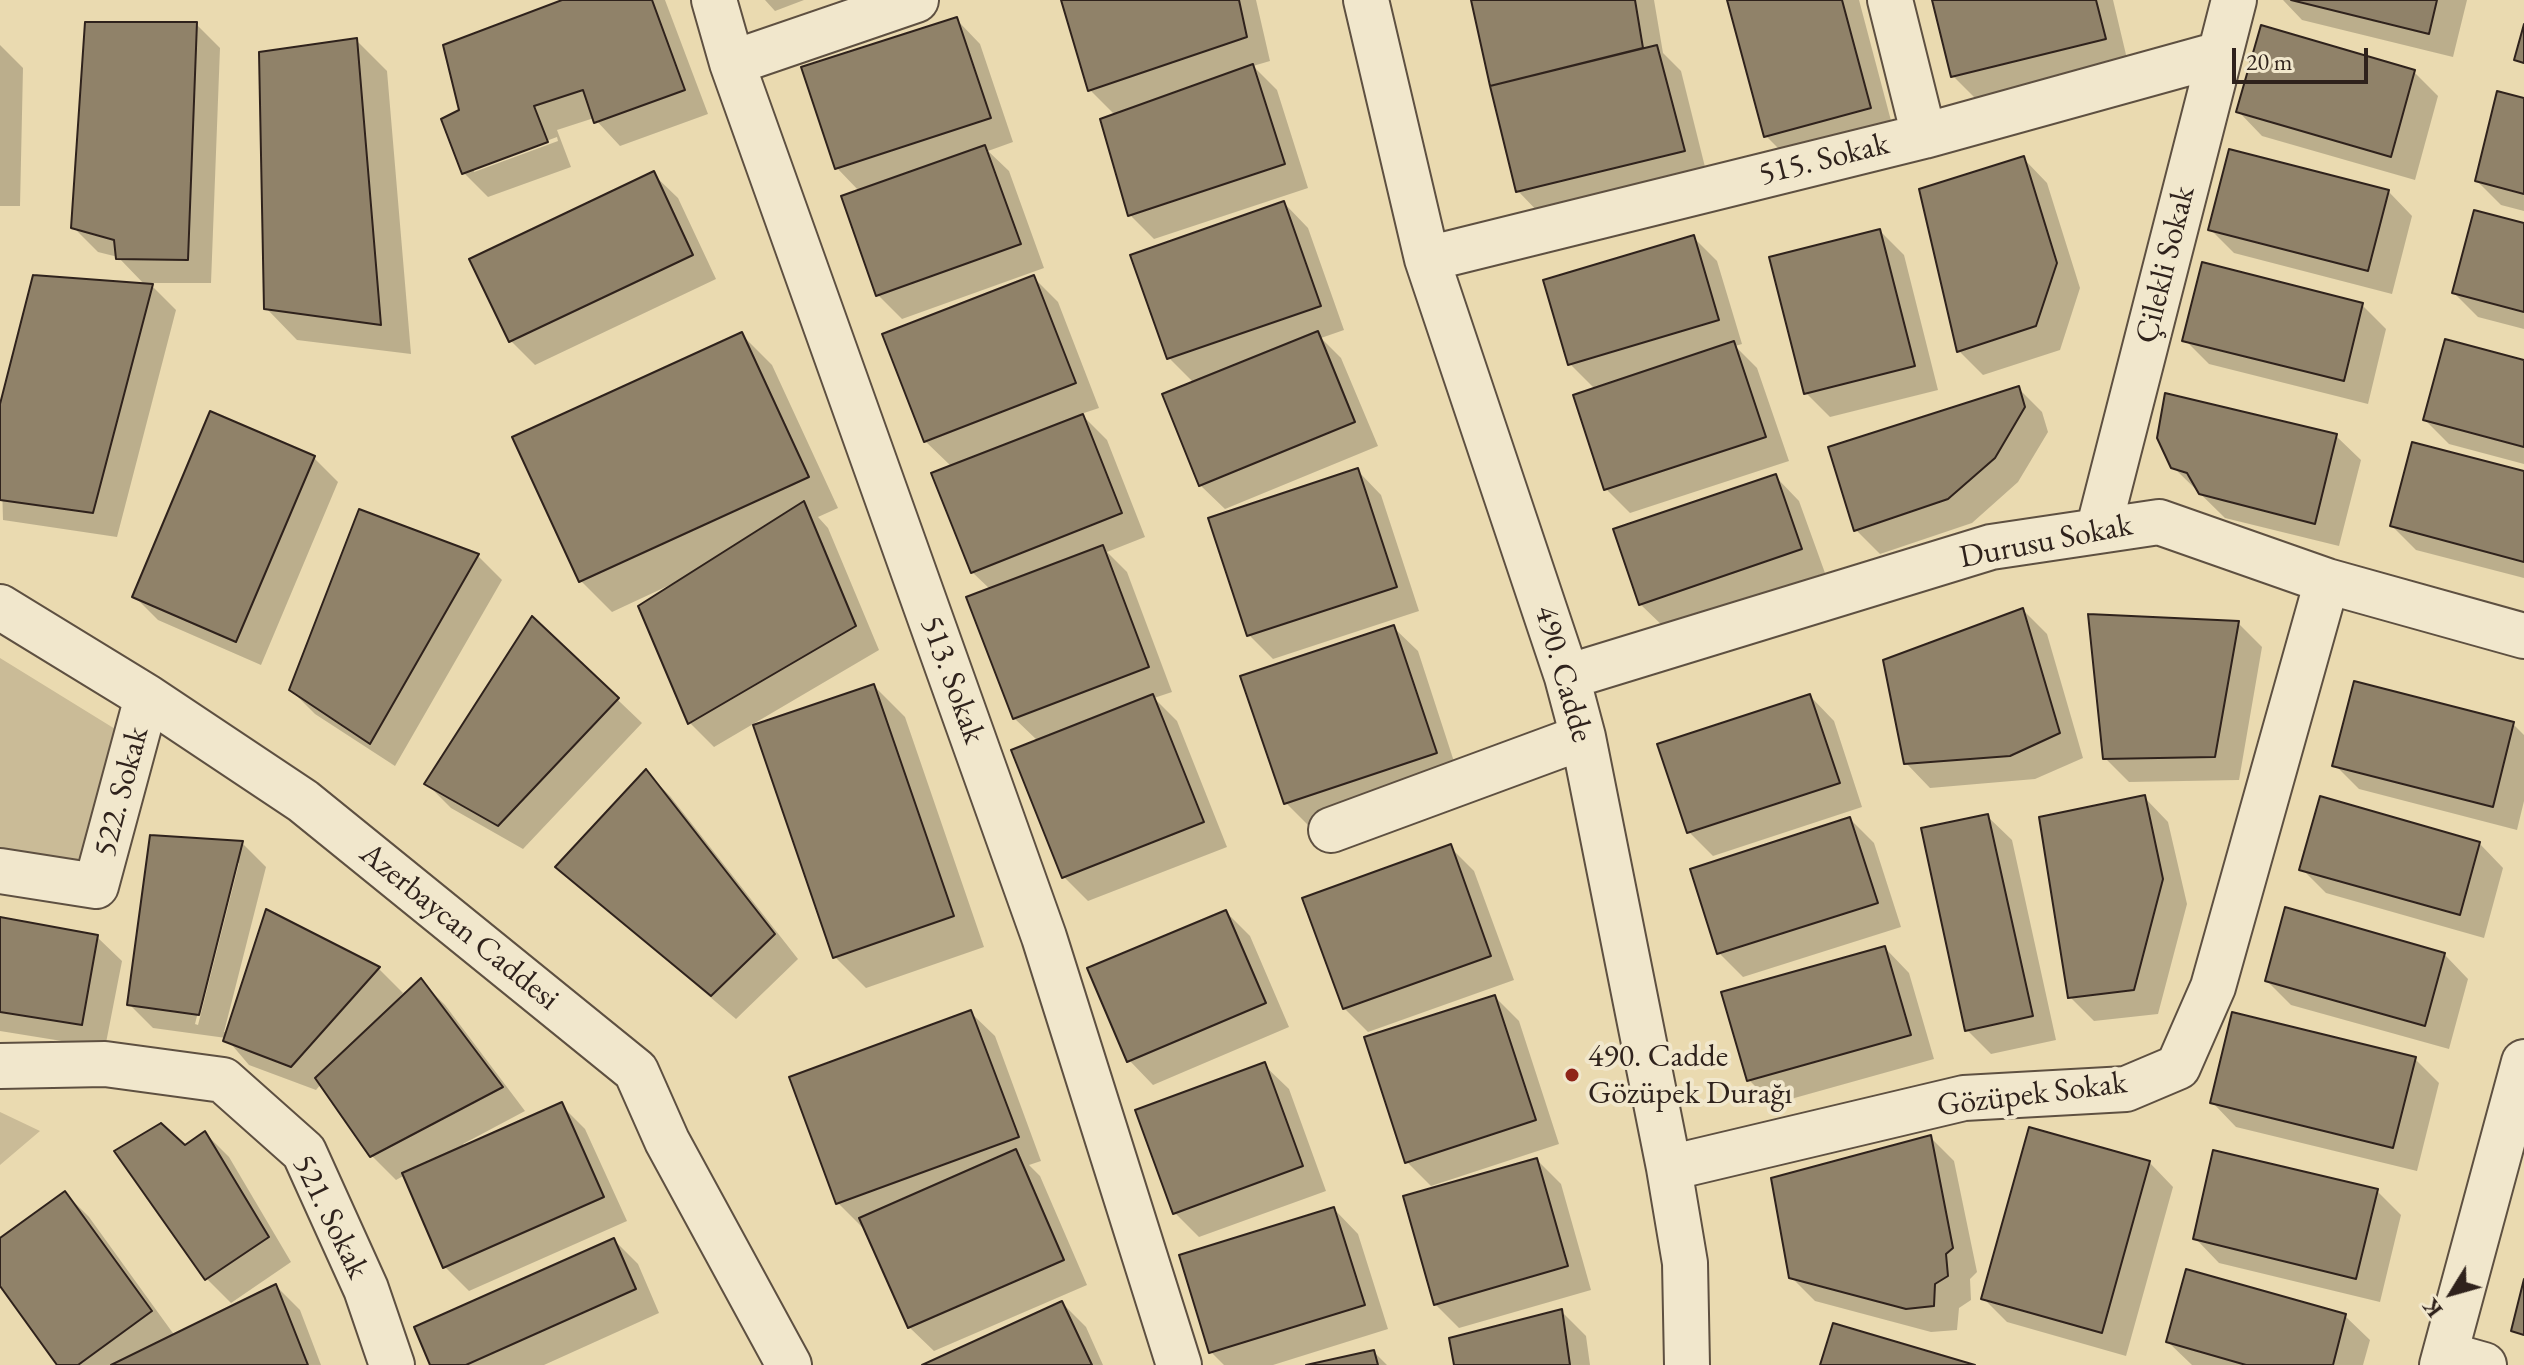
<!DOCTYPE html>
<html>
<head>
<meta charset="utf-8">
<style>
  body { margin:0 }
  #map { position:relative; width:2524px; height:1365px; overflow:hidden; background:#eadab0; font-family:"EB Garamond",serif }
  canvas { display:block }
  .north { position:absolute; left:2412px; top:1253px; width:80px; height:80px; -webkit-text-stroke:6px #f1e7cc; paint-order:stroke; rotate:233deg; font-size:22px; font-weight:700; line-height:32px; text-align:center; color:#2f221c }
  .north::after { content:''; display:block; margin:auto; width:28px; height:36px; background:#2f221c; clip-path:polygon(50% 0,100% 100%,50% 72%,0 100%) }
  .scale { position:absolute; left:2232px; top:48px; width:136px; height:36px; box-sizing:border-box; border:4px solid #2f221c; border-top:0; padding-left:10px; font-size:24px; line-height:28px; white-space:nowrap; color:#2f221c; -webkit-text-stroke:6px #f1e7cc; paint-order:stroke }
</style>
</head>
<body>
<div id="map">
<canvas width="2524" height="1365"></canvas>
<div class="north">K</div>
<div class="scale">20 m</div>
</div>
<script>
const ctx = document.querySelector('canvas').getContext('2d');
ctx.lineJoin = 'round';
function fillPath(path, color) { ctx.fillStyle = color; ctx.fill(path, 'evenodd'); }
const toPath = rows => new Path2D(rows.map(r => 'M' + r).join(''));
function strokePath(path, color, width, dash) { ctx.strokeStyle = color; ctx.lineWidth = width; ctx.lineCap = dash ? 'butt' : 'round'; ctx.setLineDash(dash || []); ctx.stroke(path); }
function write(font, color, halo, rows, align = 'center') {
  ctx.font = font + ' "EB Garamond",serif'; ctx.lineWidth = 8; ctx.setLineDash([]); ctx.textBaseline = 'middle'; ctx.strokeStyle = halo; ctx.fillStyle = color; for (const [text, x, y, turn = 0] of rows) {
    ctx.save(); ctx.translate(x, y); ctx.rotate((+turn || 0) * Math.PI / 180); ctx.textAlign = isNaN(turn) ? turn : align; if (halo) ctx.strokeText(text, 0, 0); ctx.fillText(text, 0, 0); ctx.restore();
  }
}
const green = toPath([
  [0,658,120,732,83,865,0,853],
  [0,1112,40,1131,0,1165]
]);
const shadow = toPath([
  [567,0,665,0,708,114,620,146,594,118,557,130,571,167,488,197,464,173,461,111],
  [557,137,558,141,474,172,474,168],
  [765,0,804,0,775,11],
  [1063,0,1256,0,1270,61,1253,66,1277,90,1308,188,1154,239,1130,215,1115,115,1090,90],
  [1473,0,1654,0,1663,53,1681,71,1707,175,1542,216,1518,191],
  [1729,0,1859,0,1894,132,1790,160,1766,136],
  [1934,0,2113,0,2128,63,1977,100,1953,76],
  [2283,0,2467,0,2453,57,2302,20],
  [956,19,980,44,1013,142,988,151,1009,171,1044,268,902,319,878,295,860,192,837,168],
  [196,24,220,48,211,283,149,283,176,310,117,537,3,520,0,412,145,285,118,257,98,252,73,227],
  [356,40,387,71,411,354,297,340,266,308],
  [0,45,23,68,20,206,0,206],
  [2414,72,2438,96,2415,180,2262,136,2238,111],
  [2524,100,2524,211,2501,205,2477,181],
  [2023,158,2047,183,2080,288,2060,350,1983,375,1959,351],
  [653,174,678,198,716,279,535,365,511,341],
  [2388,191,2412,216,2392,294,2234,253,2210,229],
  [1284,203,1308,228,1344,330,1321,338,1341,358,1378,446,1225,509,1200,485,1194,383,1169,358,1133,256],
  [2524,225,2524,329,2478,317,2454,293],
  [1880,231,1904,255,1938,390,1830,417,1806,393],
  [1693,237,1717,261,1742,344,1735,346,1757,368,1789,461,1630,513,1606,489,1595,389,1570,364],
  [1034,278,1058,302,1099,408,1081,414,1107,440,1145,537,1107,552,1127,572,1172,692,1154,698,1177,721,1227,847,1088,901,1064,877,1014,751,1038,741,1014,718,991,590,972,572,952,467,925,441],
  [2362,305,2386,329,2368,404,2209,364,2185,340],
  [741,334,772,365,838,508,818,517,828,528,879,650,714,747,690,723,672,584,612,612,581,581],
  [2524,362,2524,464,2449,444,2425,420],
  [2018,388,2042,412,2048,432,2018,482,1972,523,1880,554,1856,530,1831,448],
  [2336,436,2361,460,2339,546,2225,518,2172,466],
  [314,458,338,482,261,665,158,620,134,596],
  [1357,470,1381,495,1419,611,1273,659,1249,635],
  [2524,473,2524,578,2416,550,2392,526],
  [1775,476,1799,501,1825,573,1665,628,1640,604],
  [478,556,502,580,395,766,315,714,291,690],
  [2023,610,2047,634,2083,758,2035,779,1930,788,1906,763],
  [533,619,642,723,523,849,451,808,427,784],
  [2238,623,2262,647,2239,780,2129,782,2105,758],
  [1393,627,1418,651,1459,777,1310,827,1285,802],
  [874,686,905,717,984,947,866,988,835,957],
  [1810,696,1834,721,1862,807,1713,856,1689,832],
  [2513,724,2524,735,2524,801,2517,830,2359,789,2335,765],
  [646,772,670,796,798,959,736,1019,557,867],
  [2144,797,2168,822,2187,904,2158,1014,2094,1021,2070,997],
  [1987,816,2012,840,2056,1040,1991,1054,1967,1030],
  [1850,819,1874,843,1901,927,1743,977,1719,953],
  [242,843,266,867,224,1032,228,1032,267,912,379,969,403,993,395,1002,397,1004,421,981,445,1005,525,1111,463,1144,465,1147,561,1105,585,1129,627,1221,469,1291,445,1267,405,1175,396,1180,372,1156,321,1084,316,1090,249,1065,226,1038,153,1028,129,1004],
  [235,863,239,863,198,1025,195,1024],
  [2479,843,2503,868,2484,938,2326,893,2302,869],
  [1450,847,1474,871,1514,980,1368,1032,1344,1008],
  [1226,912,1250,936,1289,1027,1153,1085,1129,1060],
  [0,919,97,937,122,961,105,1048,0,1031],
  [1885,948,1909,973,1934,1059,1773,1104,1749,1080],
  [2444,954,2468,979,2449,1049,2291,1005,2267,981],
  [1495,997,1519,1021,1559,1144,1431,1186,1407,1162],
  [970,1012,995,1036,1041,1161,1029,1165,1040,1176,1087,1285,934,1351,909,1327,865,1226,862,1227,838,1203,791,1079],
  [2415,1059,2439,1083,2417,1171,2236,1127,2212,1102],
  [1264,1065,1289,1089,1326,1191,1199,1237,1175,1213],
  [205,1133,229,1157,291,1262,231,1303,207,1279,117,1152,185,1147],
  [1930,1137,1954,1161,1977,1272,1970,1279,1971,1300,1959,1308,1957,1330,1931,1332,1815,1301,1791,1277],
  [1537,1160,1561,1184,1591,1290,1459,1328,1435,1304],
  [2149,1162,2173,1187,2126,1356,2007,1322,1983,1298],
  [2377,1191,2401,1215,2380,1302,2219,1263,2195,1238],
  [65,1193,89,1217,175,1336,276,1286,300,1310,321,1365,60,1365,0,1283,0,1241],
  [1334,1209,1358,1234,1388,1329,1273,1365,1224,1365,1211,1352,1181,1256],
  [614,1240,638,1264,659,1313,544,1365,433,1365],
  [2188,1272,2345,1316,2370,1340,2363,1365,2192,1365,2168,1342],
  [1062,1303,1086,1327,1103,1365,927,1365],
  [1562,1312,1586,1336,1590,1365,1456,1365],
  [1374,1352,1387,1365,1315,1365]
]);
const building = toPath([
  [562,0,652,0,685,90,594,123,583,90,534,106,548,142,462,174,441,119,459,110,443,45,562,0],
  [1061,0,1239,0,1247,37,1088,91,1061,0],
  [1471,0,1635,0,1643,48,1490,86,1471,0],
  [1727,0,1842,0,1871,108,1764,137,1727,0],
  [1932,0,2096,0,2106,39,1951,77,1932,0],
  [2291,0,2437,0,2429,34,2291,0],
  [957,17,991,118,835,169,801,67,957,17],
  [85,22,197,22,188,260,116,259,114,240,71,228,85,22],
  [2524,24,2524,63,2514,60,2524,24],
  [2261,25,2415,70,2391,157,2236,112,2261,25],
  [357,38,381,325,264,309,259,52,357,38],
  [1657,45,1685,151,1516,192,1490,86,1657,45],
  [1253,64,1285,164,1128,216,1100,119,1253,64],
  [2497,91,2524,98,2524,194,2475,181,2497,91],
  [985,145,1021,244,876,296,841,196,985,145],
  [2229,149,2389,190,2368,271,2208,230,2229,149],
  [2024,156,2057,263,2036,326,1957,352,1919,189,2024,156],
  [654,171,693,255,509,342,469,259,654,171],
  [1284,201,1321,306,1167,359,1130,255,1284,201],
  [2474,210,2524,223,2524,312,2452,293,2474,210],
  [1880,229,1915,366,1804,394,1769,257,1880,229],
  [1694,235,1719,320,1568,365,1543,280,1694,235],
  [2202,262,2363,303,2344,381,2182,341,2202,262],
  [33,275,153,284,93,513,0,500,0,404,33,275],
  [1034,275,1076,383,924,442,882,334,1034,275],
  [1318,331,1355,422,1199,486,1162,394,1318,331],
  [742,332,809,477,579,582,512,437,742,332],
  [2445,339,2524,360,2524,447,2423,420,2445,339],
  [1734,341,1766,437,1604,490,1573,395,1734,341],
  [2019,386,2025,407,1995,458,1948,499,1854,531,1828,447,2019,386],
  [2165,393,2337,434,2315,524,2199,494,2187,473,2171,468,2157,438,2165,393],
  [210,411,315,456,236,642,132,597,210,411],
  [1083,414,1122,513,971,573,931,473,1083,414],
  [2412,442,2524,471,2524,562,2390,526,2412,442],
  [1358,468,1397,587,1247,636,1208,518,1358,468],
  [1776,474,1802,549,1639,605,1613,529,1776,474],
  [804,501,856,626,688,724,638,606,804,501],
  [359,509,479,554,370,744,289,690,359,509],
  [1103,545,1149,667,1013,719,966,597,1103,545],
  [2023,608,2060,733,2010,756,1904,764,1883,660,2023,608],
  [2088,614,2239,621,2215,757,2103,759,2088,614],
  [532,616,619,698,498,826,424,784,532,616],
  [1394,625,1437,753,1284,804,1240,676,1394,625],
  [2354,681,2514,722,2493,807,2332,766,2354,681],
  [874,684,954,916,833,958,753,725,874,684],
  [1153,694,1204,822,1062,878,1011,750,1153,694],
  [1810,694,1840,783,1687,833,1657,744,1810,694],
  [646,769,775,934,711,996,555,867,646,769],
  [2145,795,2163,879,2134,990,2068,998,2039,817,2145,795],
  [2320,796,2480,842,2460,915,2299,870,2320,796],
  [1988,814,2033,1016,1965,1031,1921,828,1988,814],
  [1850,817,1878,903,1717,954,1690,869,1850,817],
  [150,835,243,841,199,1015,127,1005,150,835],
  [1451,844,1491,956,1343,1009,1302,898,1451,844],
  [2285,907,2445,953,2425,1026,2265,981,2285,907],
  [266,909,380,967,291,1067,223,1041,266,909],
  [1226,910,1266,1003,1127,1062,1087,968,1226,910],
  [0,917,98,935,82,1025,0,1012,0,917],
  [1885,946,1911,1035,1747,1081,1721,992,1885,946],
  [421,978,503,1087,370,1157,315,1078,421,978],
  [1495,995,1536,1120,1405,1163,1364,1037,1495,995],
  [971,1010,1019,1137,836,1204,789,1077,971,1010],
  [2232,1012,2416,1057,2393,1148,2210,1103,2232,1012],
  [1265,1062,1303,1166,1173,1214,1135,1110,1265,1062],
  [562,1102,604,1197,443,1268,402,1173,562,1102],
  [161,1123,185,1145,205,1131,269,1237,205,1280,114,1151,161,1123],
  [2029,1127,2150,1161,2102,1333,1981,1299,2029,1127],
  [1931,1135,1953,1248,1946,1254,1948,1276,1935,1284,1934,1306,1906,1309,1789,1278,1771,1178,1931,1135],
  [1016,1149,1064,1260,908,1328,859,1218,1016,1149],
  [2213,1150,2378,1189,2356,1279,2193,1239,2213,1150],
  [1537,1158,1568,1266,1434,1305,1403,1196,1537,1158],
  [65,1191,152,1311,78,1365,57,1365,0,1286,0,1238,65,1191],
  [1334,1207,1365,1305,1209,1353,1179,1255,1334,1207],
  [614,1238,636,1289,466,1365,430,1365,414,1327,614,1238],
  [2186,1269,2346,1314,2333,1365,2246,1365,2166,1342,2186,1269],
  [2524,1279,2524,1335,2511,1331,2524,1279],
  [276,1284,308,1365,111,1365,276,1284],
  [1062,1301,1092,1365,922,1365,1062,1301],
  [1562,1309,1570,1365,1454,1365,1449,1338,1562,1309],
  [1833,1323,1975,1365,1820,1365,1833,1323],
  [1374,1350,1378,1365,1306,1365,1374,1350]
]);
const minor = toPath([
  [714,0,732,63,1044,937,1179,1365],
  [1366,0,1427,259,1567,677,1583,737,1669,1168,1685,1263,1687,1365],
  [1890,0,1924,136],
  [732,63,916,0],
  [1427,259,1924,136,2220,54],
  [2098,531,2234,0],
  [0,607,147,697,303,801,636,1071,667,1141,789,1365],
  [1567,677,1991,547,2159,522,2327,581,2524,636],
  [1331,830,1583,737],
  [0,871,96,886,147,697],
  [0,1066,105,1064,223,1080,304,1152,366,1289,392,1365],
  [1669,1168,1964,1098,2126,1089,2178,1067,2213,987,2327,581],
  [2445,1354,2484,1365],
  [2442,1365,2524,1062]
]);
const markers = [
  [1572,1075,8,"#8f2418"]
];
const streetNames = [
  ["515. Sokak",1824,160,-14],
  ["Çilekli Sokak",2166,265,-76],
  ["Durusu Sokak",2046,542,-11],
  ["490. Cadde",1563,674,74],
  ["513. Sokak",952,680,70],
  ["522. Sokak",122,792,-75],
  ["Azerbaycan Caddesi",459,927,39],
  ["Gözüpek Sokak",2032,1095,-7],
  ["521. Sokak",330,1217,64]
];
const poiNames = [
  ["490. Cadde",1588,1057],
  ["Gözüpek Durağı",1588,1094]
];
fillPath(green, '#cabb97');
fillPath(shadow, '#0003');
fillPath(building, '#908269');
strokePath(building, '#2f221c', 2);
strokePath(minor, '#5e5041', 48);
strokePath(minor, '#f1e7cc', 44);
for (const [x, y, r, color] of markers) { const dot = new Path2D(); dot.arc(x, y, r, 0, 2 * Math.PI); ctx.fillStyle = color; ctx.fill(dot); strokePath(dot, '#f1e7cc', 3); }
write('32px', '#2f221c', '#f1e7cc', streetNames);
write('32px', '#2f221c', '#f1e7cc', poiNames, 'left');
</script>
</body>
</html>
